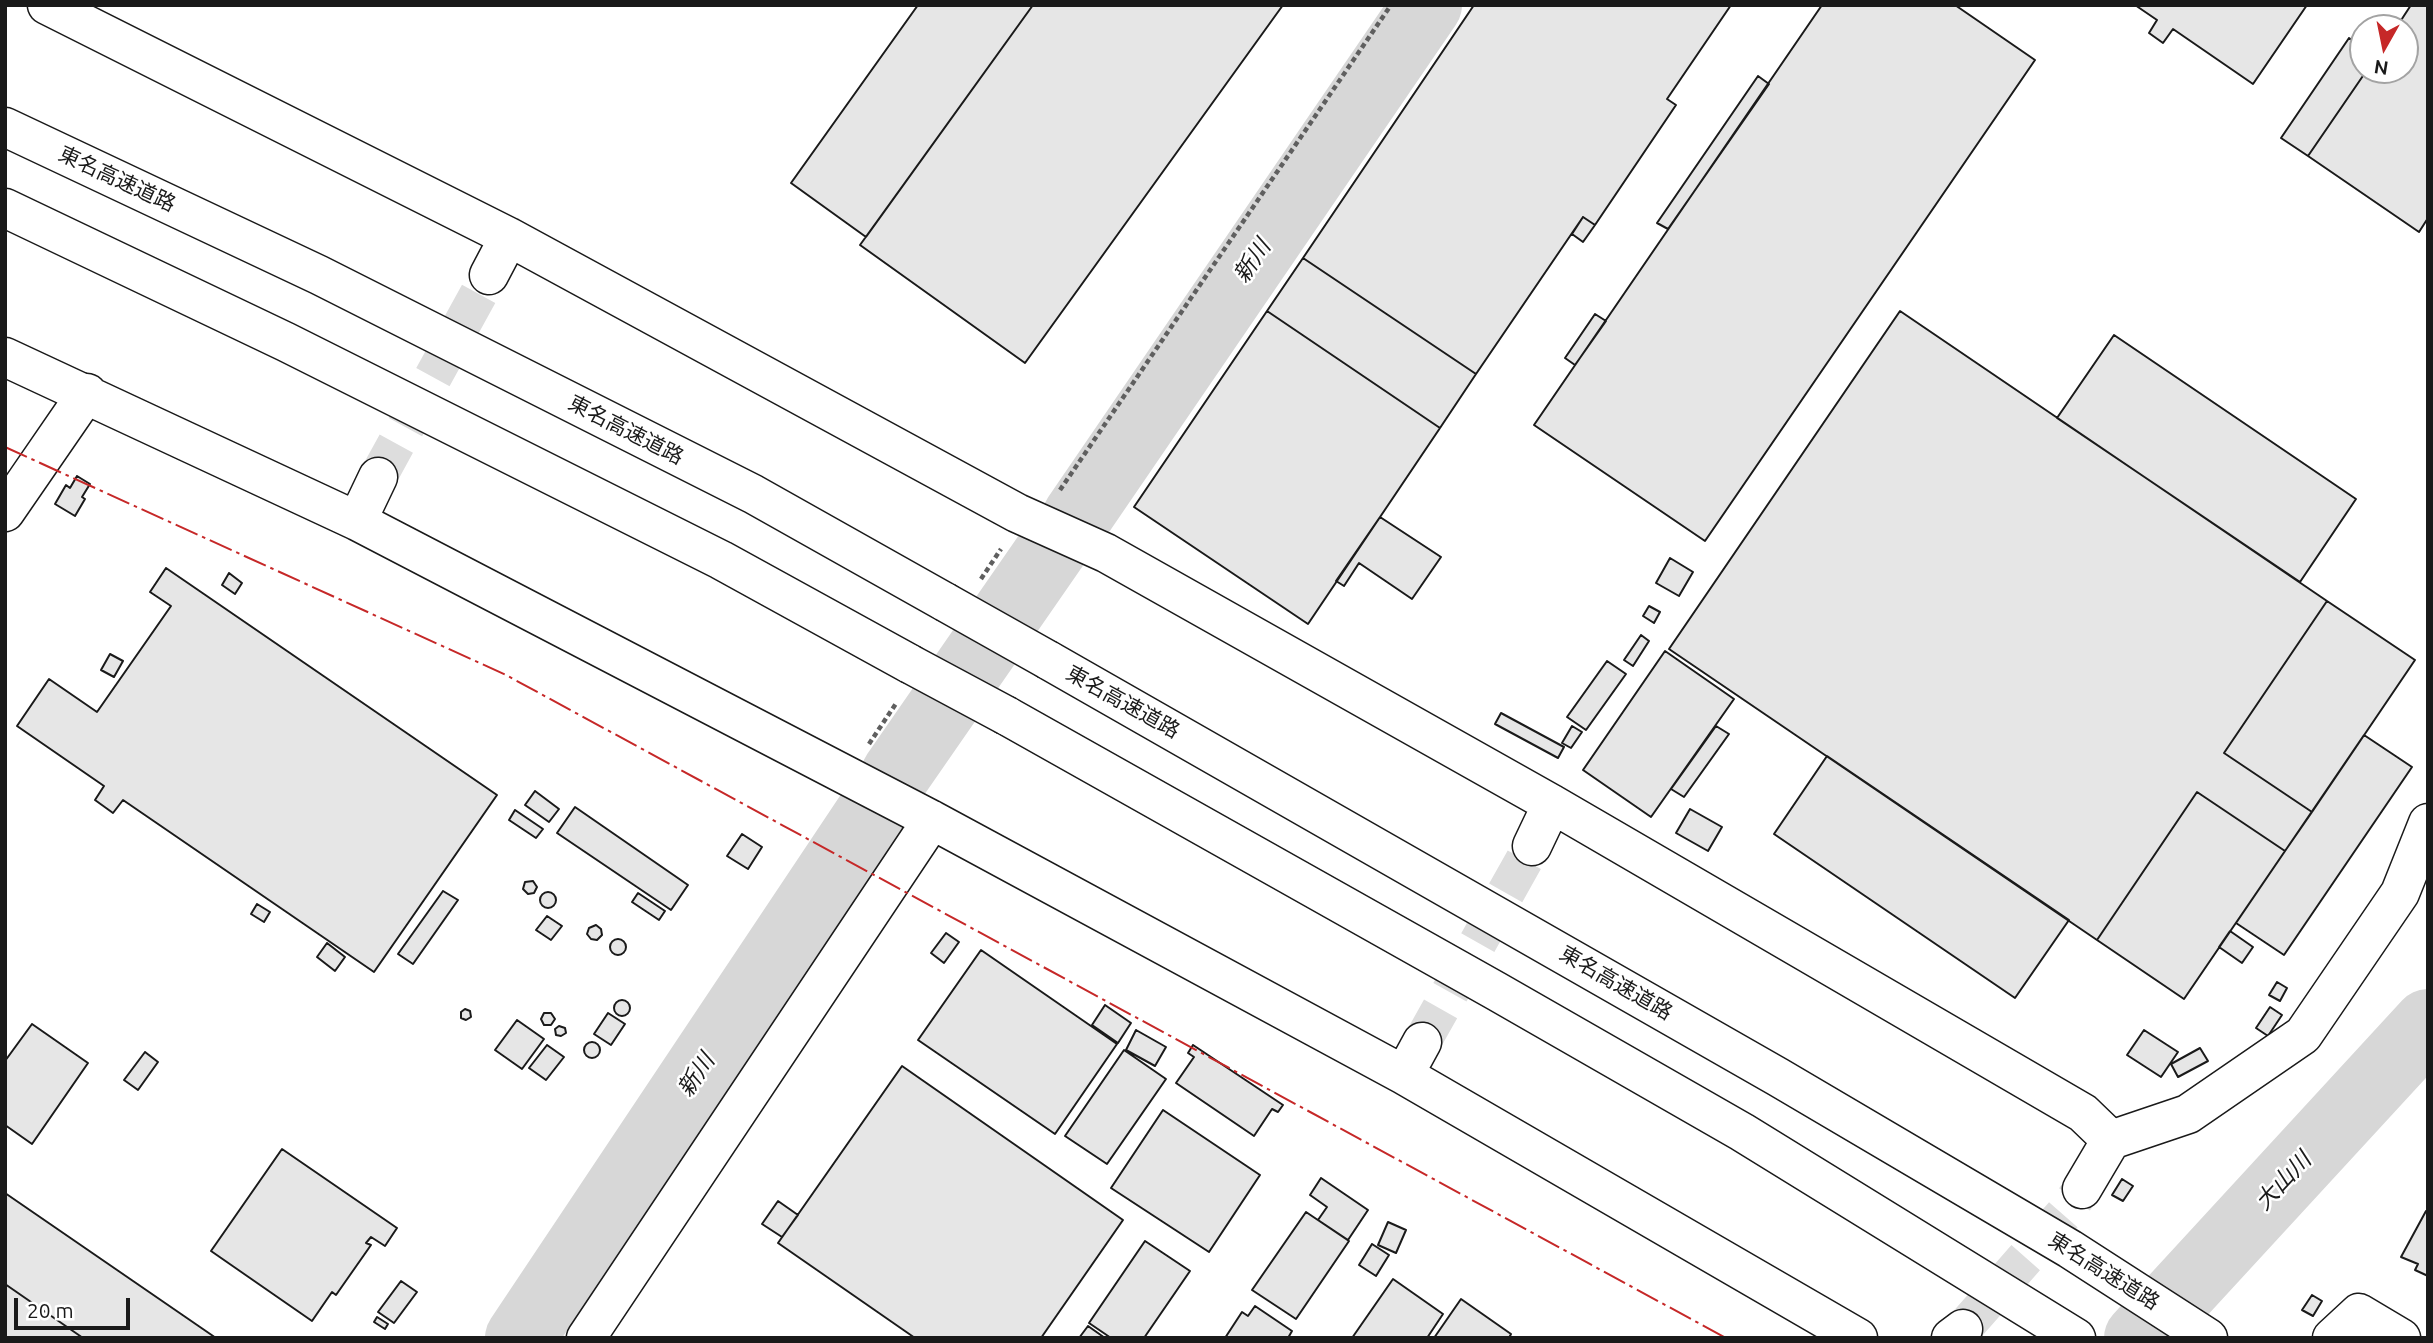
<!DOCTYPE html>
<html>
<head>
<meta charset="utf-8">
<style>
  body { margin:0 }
  #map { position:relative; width:2433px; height:1343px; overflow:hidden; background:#fff; font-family:Ubuntu,sans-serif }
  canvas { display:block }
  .frame { position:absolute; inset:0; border:7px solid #1a1a1a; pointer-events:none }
  .north { position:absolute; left:2349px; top:14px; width:70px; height:70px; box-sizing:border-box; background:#fff; border:2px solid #a3a3a3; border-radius:50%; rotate:189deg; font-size:19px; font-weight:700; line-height:28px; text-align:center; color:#1a1a1a }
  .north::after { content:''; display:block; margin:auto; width:24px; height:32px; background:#c62828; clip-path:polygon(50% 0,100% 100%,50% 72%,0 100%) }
  .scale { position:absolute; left:14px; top:1298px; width:116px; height:32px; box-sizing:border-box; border:4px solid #1a1a1a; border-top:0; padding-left:9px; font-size:21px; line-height:24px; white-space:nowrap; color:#1a1a1a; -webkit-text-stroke:5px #fff; paint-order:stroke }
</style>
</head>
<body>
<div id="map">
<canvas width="2433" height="1343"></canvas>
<div class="frame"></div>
<div class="north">N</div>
<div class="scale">20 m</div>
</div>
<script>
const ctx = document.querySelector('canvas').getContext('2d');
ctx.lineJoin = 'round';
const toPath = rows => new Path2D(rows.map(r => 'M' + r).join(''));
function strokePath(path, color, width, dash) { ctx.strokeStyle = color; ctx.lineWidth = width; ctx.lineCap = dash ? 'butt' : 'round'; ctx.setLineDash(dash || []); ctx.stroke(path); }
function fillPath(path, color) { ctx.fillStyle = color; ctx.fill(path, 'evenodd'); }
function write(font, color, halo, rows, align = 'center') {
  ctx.font = font + ' Ubuntu,"Noto Sans JP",sans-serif'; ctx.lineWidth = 5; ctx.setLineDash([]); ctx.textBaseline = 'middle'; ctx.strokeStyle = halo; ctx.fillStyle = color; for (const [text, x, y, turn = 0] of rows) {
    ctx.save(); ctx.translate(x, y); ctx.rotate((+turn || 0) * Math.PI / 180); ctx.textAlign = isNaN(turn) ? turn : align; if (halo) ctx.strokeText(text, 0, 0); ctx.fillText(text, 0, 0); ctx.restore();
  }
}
const river = toPath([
  [1077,517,1427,5],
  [896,774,1054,546],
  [520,1338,872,811],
  [2139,1338,2428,1024]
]);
const building = toPath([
  [918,5,1033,5,866,237,791,183,918,5],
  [1033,5,1283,5,1025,363,860,245,1033,5],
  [1474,5,1731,5,1667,99,1676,105,1595,225,1583,217,1476,374,1303,258,1474,5],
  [1822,5,1955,5,2035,60,1705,541,1534,425,1822,5],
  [2135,5,2307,5,2253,84,2173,29,2163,43,2149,33,2157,20,2135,5],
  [2411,5,2428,5,2428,218,2419,232,2308,156,2367,70,2405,70,2405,28,2396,28,2411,5],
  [2349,38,2363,47,2363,70,2367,70,2308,156,2281,138,2349,38],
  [1758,76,1769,84,1668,229,1657,223,1758,76],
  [1583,217,1595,225,1583,242,1572,234,1583,217],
  [1303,258,1476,374,1440,428,1267,311,1303,258],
  [1267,311,1440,428,1308,624,1134,507,1267,311],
  [1900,311,2327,601,2224,753,2312,812,2285,851,2197,792,2097,940,1669,649,1900,311],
  [1595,314,1606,321,1575,365,1565,358,1595,314],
  [2114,335,2356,499,2300,582,2057,418,2114,335],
  [77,476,90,484,82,497,85,499,75,516,55,504,66,485,70,488,77,476],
  [1380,517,1441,557,1412,599,1359,563,1344,586,1336,581,1380,517],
  [1670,558,1693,572,1679,596,1656,583,1670,558],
  [166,568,497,795,374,972,123,800,113,813,95,800,104,786,17,726,49,679,97,712,171,606,150,592,166,568],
  [229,573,242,583,235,594,222,585,229,573],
  [2327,601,2415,660,2312,812,2224,753,2327,601],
  [1649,606,1660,612,1654,623,1643,616,1649,606],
  [1641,635,1649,641,1633,666,1624,660,1641,635],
  [1665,651,1734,699,1651,817,1583,770,1665,651],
  [110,654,123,661,114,677,101,670,110,654],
  [1607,661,1626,674,1586,730,1567,717,1607,661],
  [1501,713,1564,747,1558,758,1495,724,1501,713],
  [1572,726,1582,732,1571,748,1562,743,1572,726],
  [1716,726,1729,734,1684,797,1671,789,1716,726],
  [2364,735,2412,767,2284,955,2236,923,2364,735],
  [1827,756,2069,920,2015,998,1774,834,1827,756],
  [535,791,559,809,549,822,525,805,535,791],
  [2197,792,2285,851,2184,999,2097,940,2197,792],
  [575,807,688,885,671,910,557,833,575,807],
  [1690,809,1722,827,1708,851,1676,833,1690,809],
  [515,810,543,829,536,838,509,820,515,810],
  [742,834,762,847,748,869,727,856,742,834],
  [533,881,537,887,534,893,528,894,523,889,525,882,533,881],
  [443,891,458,900,413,964,398,954,443,891],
  '540 900a8 8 0 1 1 16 0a8 8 0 1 1-16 0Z',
  [638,893,665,911,659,920,632,902,638,893],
  [257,904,270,912,264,922,251,914,257,904],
  [547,916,562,926,551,940,536,930,547,916],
  [596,925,601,929,602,935,597,940,591,939,587,934,589,928,596,925],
  [2230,931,2253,947,2242,963,2219,947,2230,931],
  [946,933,959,942,944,963,931,953,946,933],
  '610 947a8 8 0 1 1 16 0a8 8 0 1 1-16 0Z',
  [327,943,345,957,335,971,317,957,327,943],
  [981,950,1117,1044,1055,1134,918,1040,981,950],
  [2277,982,2287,988,2280,1001,2269,995,2277,982],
  '614 1008a8 8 0 1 1 16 0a8 8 0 1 1-16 0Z',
  [1105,1005,1131,1023,1118,1043,1092,1025,1105,1005],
  [2270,1007,2282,1015,2268,1036,2256,1028,2270,1007],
  [465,1009,470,1011,471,1017,466,1020,461,1018,461,1012,465,1009],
  [544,1013,551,1013,555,1019,551,1025,544,1025,541,1019,544,1013],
  [608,1013,625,1024,611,1045,594,1034,608,1013],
  [517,1020,544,1039,522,1069,495,1050,517,1020],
  [32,1024,88,1063,32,1144,5,1125,5,1061,32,1024],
  [559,1026,565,1028,566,1033,561,1036,556,1035,555,1029,559,1026],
  [1136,1030,1166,1047,1155,1066,1126,1050,1136,1030],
  [2144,1030,2178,1052,2161,1077,2127,1055,2144,1030],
  '584 1050a8 8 0 1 1 16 0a8 8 0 1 1-16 0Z',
  [547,1045,564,1057,546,1080,529,1068,547,1045],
  [1193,1045,1283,1105,1278,1112,1272,1109,1254,1136,1176,1083,1194,1057,1188,1053,1193,1045],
  [2200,1048,2208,1061,2178,1077,2171,1064,2200,1048],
  [1124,1050,1166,1079,1107,1164,1065,1136,1124,1050],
  [145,1052,158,1062,138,1090,124,1080,145,1052],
  [902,1066,1123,1220,1041,1338,915,1338,778,1243,902,1066],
  [1163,1110,1260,1175,1209,1252,1111,1188,1163,1110],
  [282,1149,397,1228,385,1246,371,1237,366,1243,371,1245,336,1295,332,1292,312,1321,211,1251,282,1149],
  [1321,1178,1368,1210,1348,1240,1318,1220,1327,1207,1310,1195,1321,1178],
  [2122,1179,2133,1186,2123,1201,2112,1195,2122,1179],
  [5,1193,216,1338,83,1338,5,1284,5,1193],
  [778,1201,798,1215,782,1237,762,1224,778,1201],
  [2426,1211,2428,1212,2428,1276,2415,1270,2418,1264,2401,1257,2426,1211],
  [1306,1212,1349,1241,1296,1319,1252,1290,1306,1212],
  [1388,1222,1406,1230,1396,1253,1378,1245,1388,1222],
  [1145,1241,1190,1271,1144,1338,1111,1338,1089,1323,1145,1241],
  [1372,1244,1389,1255,1376,1276,1359,1265,1372,1244],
  [1393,1279,1443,1314,1427,1338,1352,1338,1393,1279],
  [401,1281,417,1292,394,1323,378,1312,401,1281],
  [5,1284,83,1338,5,1338,5,1284],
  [2312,1295,2322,1301,2313,1316,2302,1310,2312,1295],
  [1461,1299,1511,1334,1509,1338,1434,1338,1461,1299],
  [1255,1306,1292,1331,1288,1338,1225,1338,1242,1312,1248,1316,1255,1306],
  [377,1317,388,1324,385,1329,374,1322,377,1317],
  [1088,1326,1105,1338,1079,1338,1088,1326]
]);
const minorTunnel = toPath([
  [378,477,489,275],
  [1422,1042,1532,846],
  [1963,1329,2064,1214,2082,1189]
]);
const path = toPath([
  [1060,490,1391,5],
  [981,579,1001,549],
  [869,744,897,702]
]);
const minor = toPath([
  [47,5,509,237,1017,513,1106,553,1552,804,2083,1113,2111,1140],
  [489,275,509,237],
  [5,357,357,521,932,820,1404,1075,1858,1338],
  [5,512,87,393],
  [357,521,378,477],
  [1532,846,1552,804],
  [1404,1075,1422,1042],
  [2082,1189,2111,1140,2188,1114,2303,1035,2400,893,2428,823],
  [586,1338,932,820],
  [1951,1338,1963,1329],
  [2332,1338,2359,1313,2401,1338]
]);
const highway = toPath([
  [5,127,319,275,753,494,945,602],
  [5,208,286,342,721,560,910,664],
  [1048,660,1778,1077,2070,1249,2208,1338],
  [1007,716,1496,991,1742,1132,2076,1338]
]);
const highwayBridge = toPath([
  [945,602,1048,660],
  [910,664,1007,716]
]);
const power = toPath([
  [5,447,506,675,1726,1338]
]);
const streetNames = [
  ["東名高速道路",117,179,25],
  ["東名高速道路",626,430,27],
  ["東名高速道路",1123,702,29],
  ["東名高速道路",1616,983,30],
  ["東名高速道路",2104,1271,32]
];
const waterNames = [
  ["新川",1252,261,-56],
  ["新川",696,1075,-56],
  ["大山川",2283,1181,-47]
];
strokePath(river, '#d7d7d7', 70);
fillPath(building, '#e6e6e6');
strokePath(building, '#1a1a1a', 2);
strokePath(minorTunnel, '#ddd', 38, [38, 19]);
strokePath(minor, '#1a1a1a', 41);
strokePath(highway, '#1a1a1a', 41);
strokePath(path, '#5f5f5f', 4.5, [5, 3.5]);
strokePath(minor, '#fff', 38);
strokePath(highway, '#fff', 38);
strokePath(highwayBridge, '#1a1a1a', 41, []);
strokePath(highwayBridge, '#fff', 38);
strokePath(power, '#c62828', 2, [24, 5, 3.5, 5]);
write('21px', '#1a1a1a', '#fff', streetNames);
write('italic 23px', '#1a1a1a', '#fff', waterNames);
</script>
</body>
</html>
